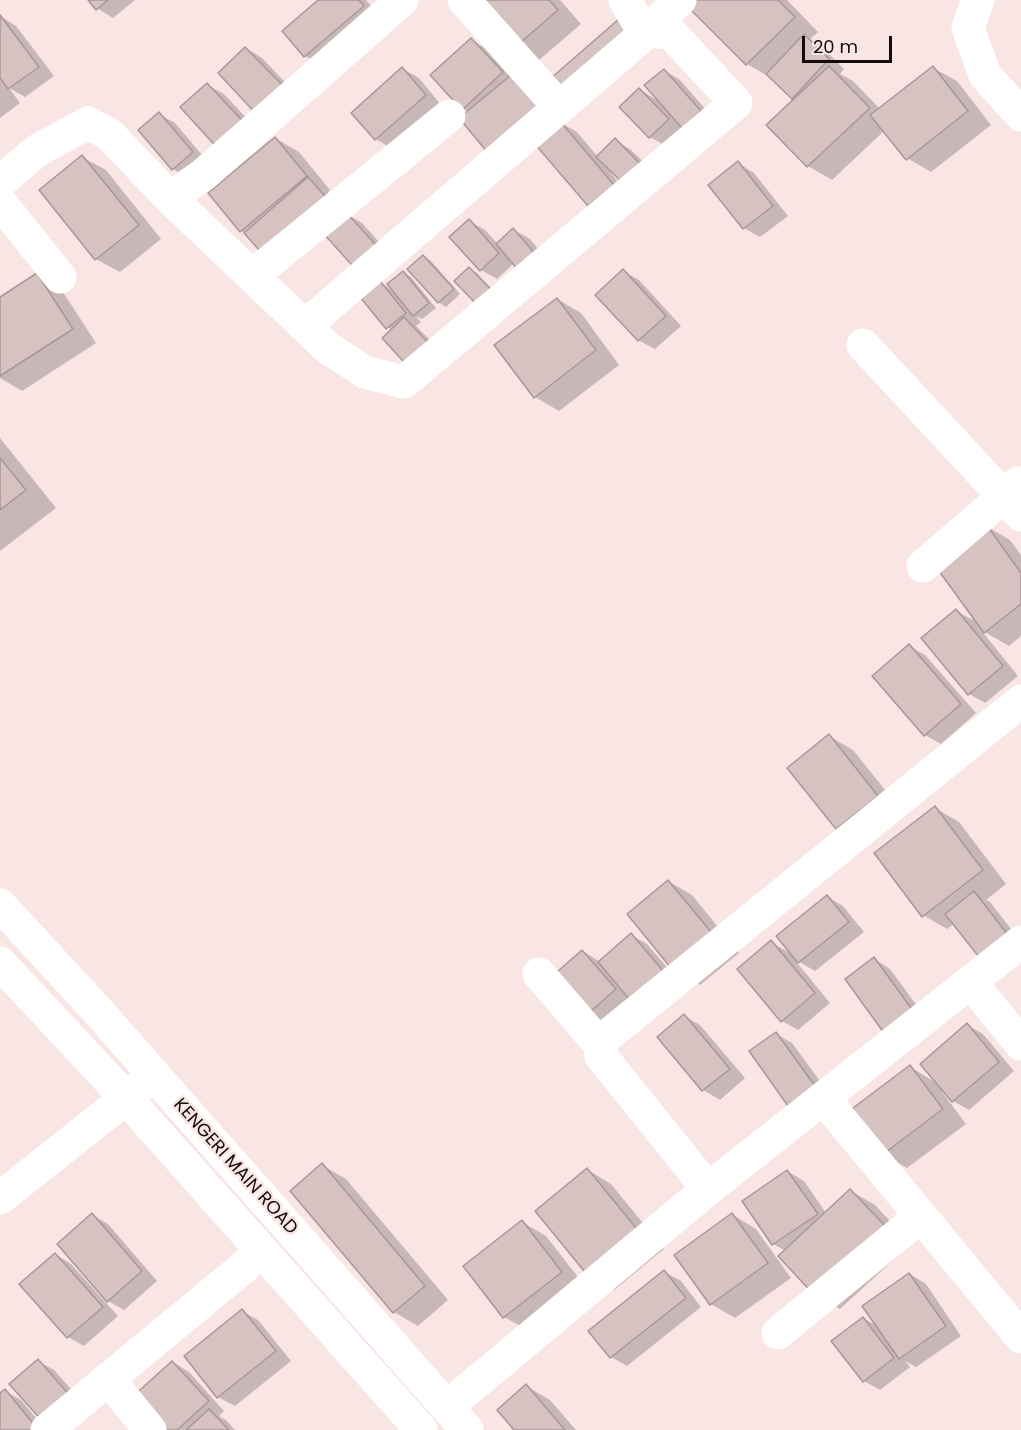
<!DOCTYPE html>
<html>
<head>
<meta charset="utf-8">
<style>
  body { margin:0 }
  #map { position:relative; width:1021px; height:1430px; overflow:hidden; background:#f9e5e4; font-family:Poppins,sans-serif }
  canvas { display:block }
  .scale { position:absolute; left:802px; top:36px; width:90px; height:27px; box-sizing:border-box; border:3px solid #110b0b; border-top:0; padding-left:8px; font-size:18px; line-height:21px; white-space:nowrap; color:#110b0b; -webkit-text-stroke:4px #f9e5e4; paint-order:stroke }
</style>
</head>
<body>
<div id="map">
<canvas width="1021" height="1430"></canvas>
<div class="scale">20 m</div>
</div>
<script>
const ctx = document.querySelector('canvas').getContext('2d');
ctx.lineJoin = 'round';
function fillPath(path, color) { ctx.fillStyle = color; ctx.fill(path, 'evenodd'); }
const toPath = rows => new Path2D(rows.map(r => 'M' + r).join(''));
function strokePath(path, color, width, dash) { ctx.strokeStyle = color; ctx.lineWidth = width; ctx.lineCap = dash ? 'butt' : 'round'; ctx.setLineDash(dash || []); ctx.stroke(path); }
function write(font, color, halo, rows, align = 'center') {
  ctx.font = font + ' Poppins,sans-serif'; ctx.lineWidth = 5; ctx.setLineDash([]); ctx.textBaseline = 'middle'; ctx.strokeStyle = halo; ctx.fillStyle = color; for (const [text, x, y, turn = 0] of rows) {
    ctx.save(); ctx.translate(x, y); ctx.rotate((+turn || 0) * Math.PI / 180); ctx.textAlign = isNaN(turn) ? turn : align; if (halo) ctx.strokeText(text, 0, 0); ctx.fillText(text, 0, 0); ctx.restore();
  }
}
const shadow = toPath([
  [90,0,135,0,113,18,97,8],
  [320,0,366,0,379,15,321,65,305,56,284,31],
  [472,0,560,0,581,24,538,61],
  [697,0,787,0,818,32,810,39,820,45,844,69,840,74,853,81,880,109,933,68,957,81,991,125,931,172,907,158,885,130,832,180,808,166,796,99,771,78,747,64],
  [0,16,16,26,54,76,25,97,9,88,20,103,0,118],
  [471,40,487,49,561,123,577,132,598,157,615,140,631,150,661,179,612,171,610,172,629,194,538,144,463,109],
  [246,48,262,58,304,102,278,127],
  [403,69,419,78,441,105,392,149,376,139],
  [664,70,680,80,716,121,666,146,650,137,639,89,660,102],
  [207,85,224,94,265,138,239,161],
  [159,114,175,123,208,162,189,179,173,169],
  [275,138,299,152,330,190,328,192,348,215,362,223,398,263,377,281,394,291,403,272,411,277,436,308,422,319,416,316,421,322,416,326,450,360,387,327,379,283,325,233,248,235,241,231],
  [82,157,106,170,161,239,120,272,96,259],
  [738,163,754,173,788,216,760,237,744,228],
  [469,221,485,230,498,244,514,230,530,239,557,272,514,263,497,279,481,270],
  [424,257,431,261,460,294,446,307,438,302],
  [469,269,477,273,505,303,492,315],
  [623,271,639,280,681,326,655,349,638,340],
  [37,275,61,289,96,343,22,391,0,378,0,299],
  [557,299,581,313,619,365,559,411,535,397],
  [0,438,56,508,0,551],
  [986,526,1010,540,1021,555,1021,636,1009,646,981,630,1018,676,985,703,969,694,956,611,979,623],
  [909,646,925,655,976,713,941,744,925,735],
  [829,736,853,750,901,810,861,842,837,828],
  [935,808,959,822,1006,884,986,900,990,902,1021,942,955,923,947,929,923,915],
  [668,881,692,895,739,953,700,985,676,971],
  [827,897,843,906,864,932,815,971,794,959,830,1003,798,1030,782,1021,771,942,793,955],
  [631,935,647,944,684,987,600,1026,584,1016,583,951,600,962],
  [874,959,890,969,929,1022,901,1042],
  [684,1016,700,1025,745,1078,720,1100,703,1090,659,1037],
  [967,1025,983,1034,1014,1071,969,1110,953,1101,944,1090,942,1092,966,1124,907,1168,883,1154,910,1067,937,1083],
  [776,1034,792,1043,831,1096,805,1114],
  [322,1165,346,1179,448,1300,418,1326,394,1312,292,1191],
  [588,1170,611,1184,664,1249,614,1290,590,1276],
  [787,1171,804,1181,826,1213,851,1191,875,1205,911,1244,840,1309,816,1295,786,1251,773,1244],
  [92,1215,108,1224,157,1281,124,1310,108,1301],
  [733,1215,756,1229,791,1278,735,1318,711,1304,677,1255],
  [522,1222,546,1236,585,1286,528,1330,504,1317],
  [55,1254,71,1264,118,1316,84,1346,68,1337],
  [665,1272,681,1281,701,1307,627,1366,611,1357],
  [910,1274,926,1284,961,1336,916,1367,905,1361,910,1367,880,1390,864,1381,863,1318,879,1327],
  [242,1311,258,1320,291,1361,235,1406,218,1397],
  [38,1361,54,1370,87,1407,44,1421],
  [173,1362,189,1372,224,1411,219,1416,226,1420,235,1430,163,1430],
  [526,1386,550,1400,576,1430,516,1430],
  [5,1391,21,1400,46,1430,0,1430,0,1395]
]);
const building = toPath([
  [88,0,108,0,96,10,88,0],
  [318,0,359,0,364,6,304,57,282,31,318,0],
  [470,0,549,0,558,10,513,49,470,0],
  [695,0,778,0,795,17,746,65,688,7,695,0],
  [627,12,643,30,558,103,543,85,627,12],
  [0,15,39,67,8,89,0,78,0,15],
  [804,34,829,59,792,99,766,74,804,34],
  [471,38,503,72,462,110,430,75,471,38],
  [245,47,289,92,261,119,218,73,245,47],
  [829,66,870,108,807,167,766,125,829,66],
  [933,66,968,111,906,160,870,115,933,66],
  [402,67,426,95,375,140,351,113,402,67],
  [664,69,701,111,682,128,644,85,664,69],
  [511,75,545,116,493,159,459,118,511,75],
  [207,83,250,129,222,153,180,107,207,83],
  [639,88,669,119,649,138,619,107,639,88],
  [159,112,193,152,172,170,138,130,159,112],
  [560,121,614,185,588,206,534,143,560,121],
  [275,137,307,176,240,232,208,193,275,137],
  [615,138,645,169,627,187,596,157,615,138],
  [82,155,139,225,95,260,39,190,82,155],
  [738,161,773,206,743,229,708,185,738,161],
  [308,177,332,204,268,260,244,233,308,177],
  [346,212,383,253,360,274,323,233,346,212],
  [469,219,499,253,480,271,449,237,469,219],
  [513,228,542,262,524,277,496,244,513,228],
  [423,255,454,289,438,303,407,269,423,255],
  [469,267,499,298,484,312,454,281,469,267],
  [623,269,666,316,638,341,595,295,623,269],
  [403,271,429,303,413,316,387,284,403,271],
  [37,273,73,329,0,376,0,297,37,273],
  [380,281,406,313,386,329,360,297,380,281],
  [557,298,596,350,534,398,494,345,557,298],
  [404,317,435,350,412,371,382,338,404,317],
  [0,458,26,490,0,510,0,458],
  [986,524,1021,573,1021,604,984,633,936,567,986,524],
  [956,609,1003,666,968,695,921,638,956,609],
  [909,644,961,704,924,736,872,676,909,644],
  [829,734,878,796,836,829,787,768,829,734],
  [935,806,983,870,922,917,874,853,935,806],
  [668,880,716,938,675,973,627,914,668,880],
  [974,891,1008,935,979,957,945,914,974,891],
  [827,895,849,922,798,963,776,936,827,895],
  [631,933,668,977,635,1006,598,962,631,933],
  [771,940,815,993,781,1022,737,969,771,940],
  [582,950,616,989,583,1018,549,979,582,950],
  [874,957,914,1012,884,1033,845,979,874,957],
  [684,1014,730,1069,702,1091,657,1037,684,1014],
  [967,1023,999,1062,952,1102,920,1064,967,1023],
  [776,1032,815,1086,788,1106,749,1051,776,1032],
  [910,1065,943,1109,882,1155,849,1111,910,1065],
  [322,1163,425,1286,393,1313,290,1191,322,1163],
  [587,1168,641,1234,589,1277,535,1211,587,1168],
  [787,1170,818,1214,772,1245,742,1201,787,1170],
  [850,1189,888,1229,815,1296,778,1256,850,1189],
  [92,1213,142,1271,107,1302,57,1244,92,1213],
  [732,1213,768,1263,710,1305,674,1255,732,1213],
  [522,1220,562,1272,503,1318,463,1266,522,1220],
  [55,1253,103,1307,67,1338,19,1284,55,1253],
  [664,1270,686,1298,610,1358,588,1331,664,1270],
  [909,1273,946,1326,899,1359,862,1306,909,1273],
  [242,1309,276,1351,217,1398,184,1356,242,1309],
  [863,1317,894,1358,863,1382,831,1341,863,1317],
  [38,1359,71,1397,43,1422,9,1384,38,1359],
  [172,1361,209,1401,177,1430,161,1430,131,1398,172,1361],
  [526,1384,565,1430,514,1430,497,1410,526,1384],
  [5,1389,36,1427,33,1430,0,1430,0,1393,5,1389],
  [209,1409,229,1430,186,1430,209,1409]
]);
const minor = toPath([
  [464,0,559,107],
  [978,0,968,28,985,75,1021,115],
  [0,182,38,150,88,123,109,134,170,198,328,348,365,372,404,382,736,103,671,33,648,31,636,19,625,0],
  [170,198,203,175,402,0],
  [0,202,60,277],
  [252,276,449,116],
  [305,326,648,31,680,0],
  [863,345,1021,515],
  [923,566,1019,483],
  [539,974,600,1045],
  [971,983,1021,1044],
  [823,1098,1021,1337],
  [708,1189,601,1056,600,1045,607,1036,1021,701],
  [0,1198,154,1076],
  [778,1333,921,1216],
  [108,1379,150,1430],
  [448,1406,708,1189,1021,942],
  [47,1430,262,1252]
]);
const major = toPath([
  [0,905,96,1009,467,1430],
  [0,963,127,1099,421,1430]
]);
const streetNames = [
  ["KENGERI MAIN ROAD",235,1167,48]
];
fillPath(shadow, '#0003');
fillPath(building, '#d5c2c1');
strokePath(building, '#a99797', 1.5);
strokePath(minor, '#fff', 33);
strokePath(major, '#fff', 33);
write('18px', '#110b0b', '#f9e5e4', streetNames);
</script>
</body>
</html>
